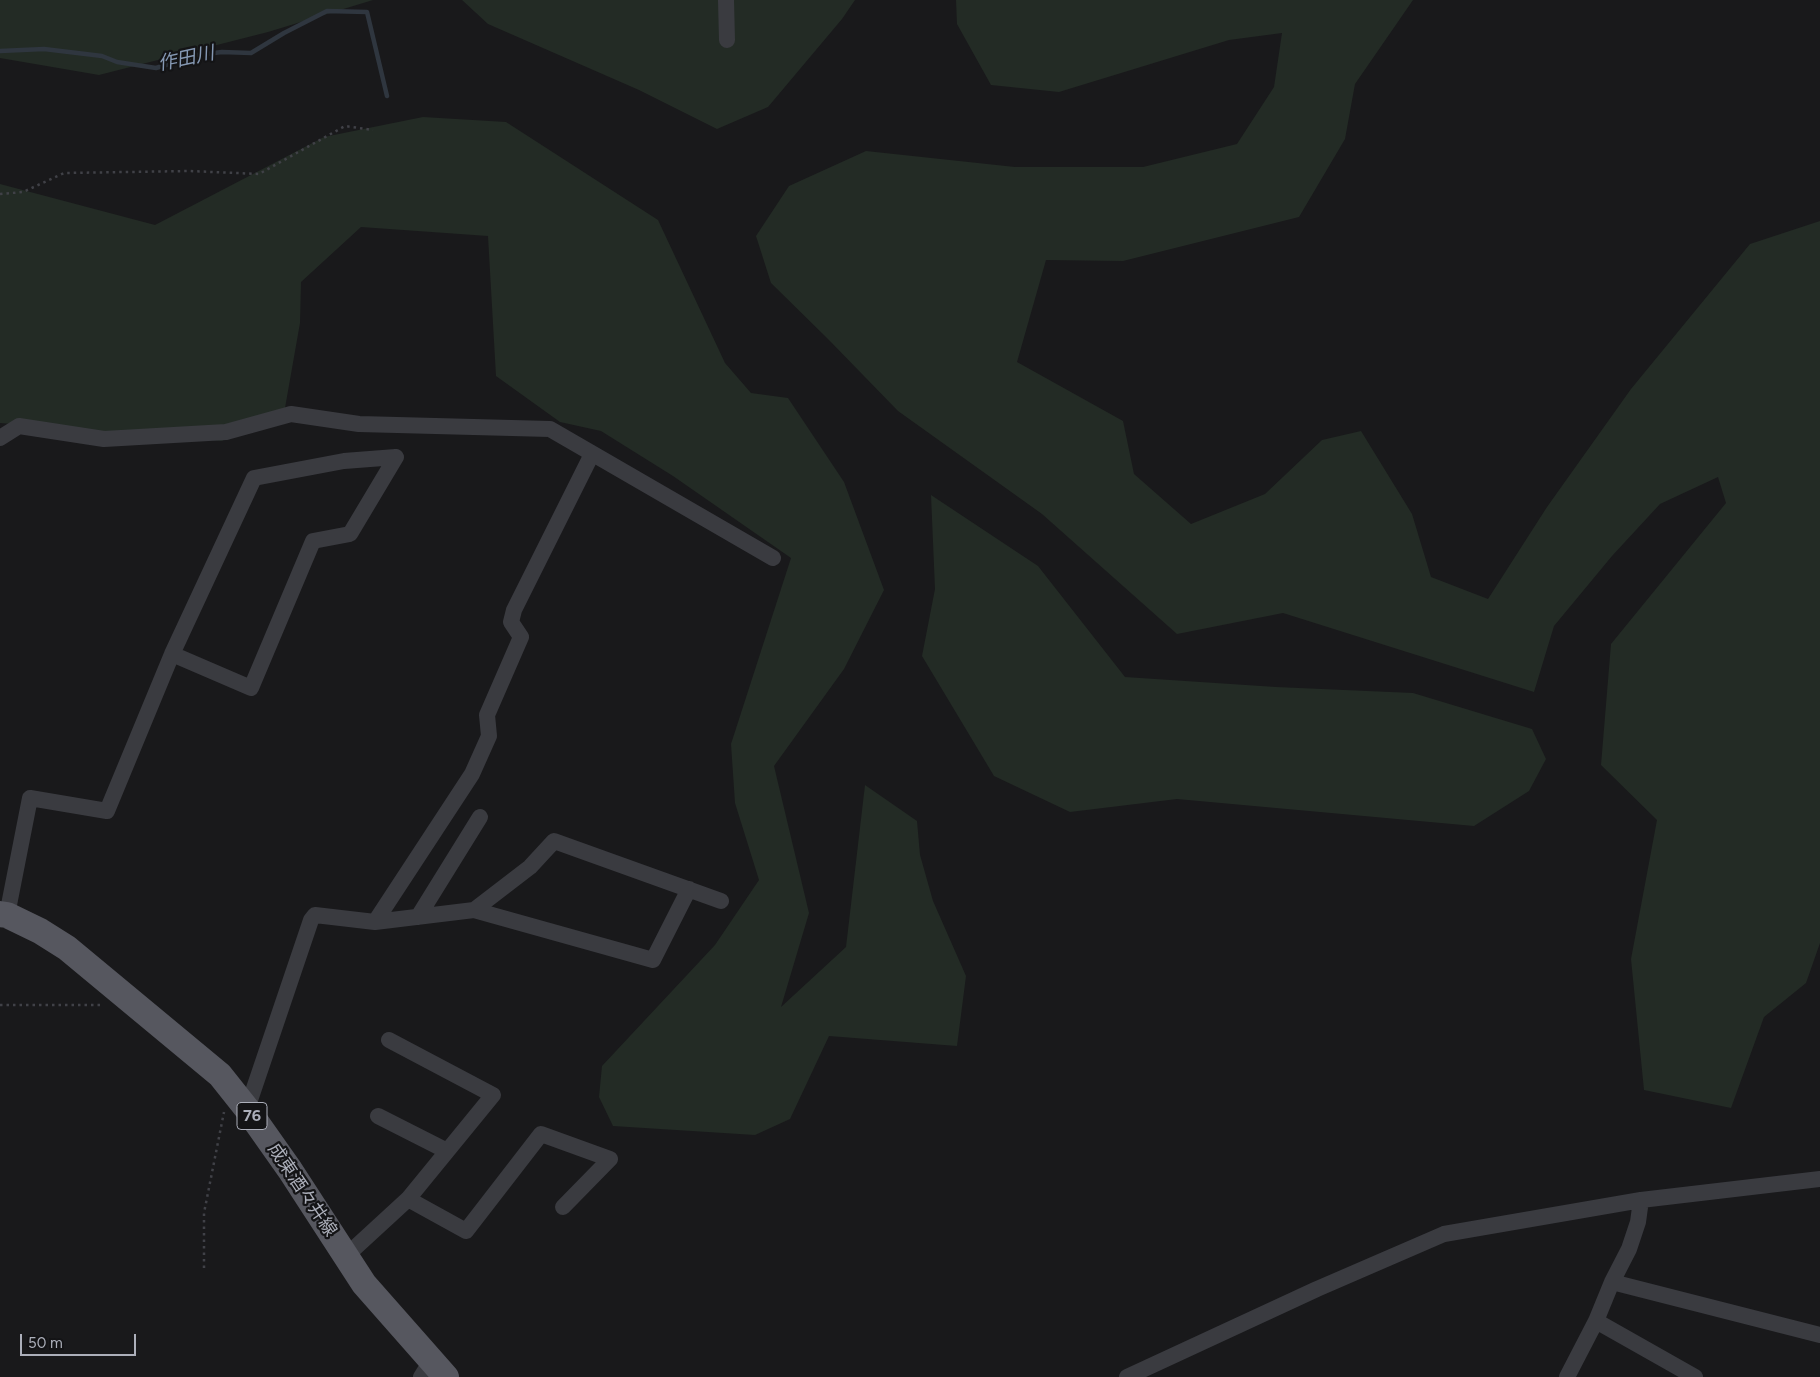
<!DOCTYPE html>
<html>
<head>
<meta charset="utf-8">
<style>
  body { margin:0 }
  #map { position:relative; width:1820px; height:1377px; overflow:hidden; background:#19191b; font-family:Figtree,sans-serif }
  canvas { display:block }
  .scale { position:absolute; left:20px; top:1334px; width:116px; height:22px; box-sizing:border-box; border:2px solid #acafba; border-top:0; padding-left:6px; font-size:15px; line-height:18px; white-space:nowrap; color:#acafba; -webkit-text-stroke:4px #141416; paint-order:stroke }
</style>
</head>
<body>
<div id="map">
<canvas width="1820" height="1377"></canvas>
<div class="scale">50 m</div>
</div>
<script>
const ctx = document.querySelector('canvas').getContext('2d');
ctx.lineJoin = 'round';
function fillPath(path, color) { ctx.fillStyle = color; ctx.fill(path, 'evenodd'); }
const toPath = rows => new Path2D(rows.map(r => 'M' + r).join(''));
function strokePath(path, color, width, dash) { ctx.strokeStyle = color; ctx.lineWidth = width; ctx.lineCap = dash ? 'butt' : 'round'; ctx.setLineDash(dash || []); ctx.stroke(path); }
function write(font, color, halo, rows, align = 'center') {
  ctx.font = font + ' Figtree,"Noto Sans JP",sans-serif'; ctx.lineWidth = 4.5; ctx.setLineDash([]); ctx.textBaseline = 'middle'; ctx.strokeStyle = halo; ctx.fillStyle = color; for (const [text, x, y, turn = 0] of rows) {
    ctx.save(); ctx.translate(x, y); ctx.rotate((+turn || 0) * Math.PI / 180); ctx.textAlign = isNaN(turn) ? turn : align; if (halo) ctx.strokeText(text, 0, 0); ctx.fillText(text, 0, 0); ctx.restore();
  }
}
const green = toPath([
  [0,0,373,0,268,32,99,75,0,58],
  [462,0,855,0,842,19,768,107,717,129,639,90,488,24],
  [956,0,1413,0,1355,84,1345,139,1299,217,1123,261,1046,260,1017,362,1123,421,1134,474,1191,524,1265,494,1322,440,1361,431,1412,514,1431,577,1488,599,1547,507,1631,389,1750,244,1820,221,1820,943,1806,983,1764,1017,1731,1108,1644,1090,1631,959,1657,820,1601,765,1611,644,1726,503,1718,477,1660,504,1612,556,1554,626,1534,692,1283,613,1177,634,1042,514,898,411,828,339,771,283,756,236,789,186,866,151,1015,167,1143,167,1237,144,1274,87,1282,33,1229,40,1059,92,991,85,957,24],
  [423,117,506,122,658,220,725,363,751,393,788,398,844,482,884,590,844,669,774,766,809,913,781,1007,846,947,865,785,917,821,920,855,933,901,966,976,957,1046,829,1036,790,1119,755,1135,613,1126,599,1097,602,1066,715,945,759,880,735,803,731,744,791,558,673,476,601,431,560,422,496,376,488,236,361,227,301,282,300,323,285,408,222,441,0,423,0,184,155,225,324,137],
  [931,495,1038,566,1125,677,1276,687,1413,693,1532,729,1546,759,1529,791,1474,826,1177,799,1070,812,994,776,922,656,935,589]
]);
const stream = toPath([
  [0,51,44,49,102,56,117,62,156,68,198,55,222,52,251,53,284,33,327,11,367,12,387,96]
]);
const path = toPath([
  [0,194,23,192,64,173,190,171,259,174,345,126,373,130],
  [0,1005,103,1005],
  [204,1268,204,1213,224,1112]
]);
const minor = toPath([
  [726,0,727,40],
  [0,438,19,426,104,439,226,432,291,414,359,424,550,429,773,558],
  [396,457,350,534,313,541,251,688,172,654,254,478,344,461,396,457],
  [474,910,653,960,689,889],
  [7,915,30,798,107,811,172,654],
  [418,917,480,817],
  [375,922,472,774,489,736,487,715,521,637,511,622,514,610,592,454],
  [247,1109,311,920,315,915,375,922,474,910,530,867,554,841,721,901],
  [378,1116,447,1151],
  [408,1199,466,1231,541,1134,610,1159,563,1207],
  [346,1256,408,1199,493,1095,389,1040],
  [1612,1282,1820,1335],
  [1596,1321,1695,1377],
  [421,1377,431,1361],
  [1127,1377,1317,1289,1444,1234,1641,1200,1820,1179],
  [1567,1377,1596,1321,1612,1282,1629,1249,1638,1222,1641,1200]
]);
const primary = toPath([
  [0,914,7,915,40,931,67,948,220,1075,247,1109,290,1170,364,1284,446,1377]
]);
const shields = [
  [252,1116,30]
];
const shieldNames = [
  ["76",252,1116]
];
const streetNames = [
  ["成東酒々井線",302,1190,56]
];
const waterNames = [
  ["作田川",186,59,-12]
];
fillPath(green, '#232b25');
strokePath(stream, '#2f363f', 4.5);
strokePath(path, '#404147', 2.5, [2.5, 4]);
strokePath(minor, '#3a3b40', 16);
strokePath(primary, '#56575f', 26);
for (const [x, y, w] of shields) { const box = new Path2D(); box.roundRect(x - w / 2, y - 13.5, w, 27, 4); ctx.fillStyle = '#141416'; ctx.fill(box); strokePath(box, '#acafba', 1); }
write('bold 16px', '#acafba', null, shieldNames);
write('18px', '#acafba', '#141416', streetNames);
write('italic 19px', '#8598b3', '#141416', waterNames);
</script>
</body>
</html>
